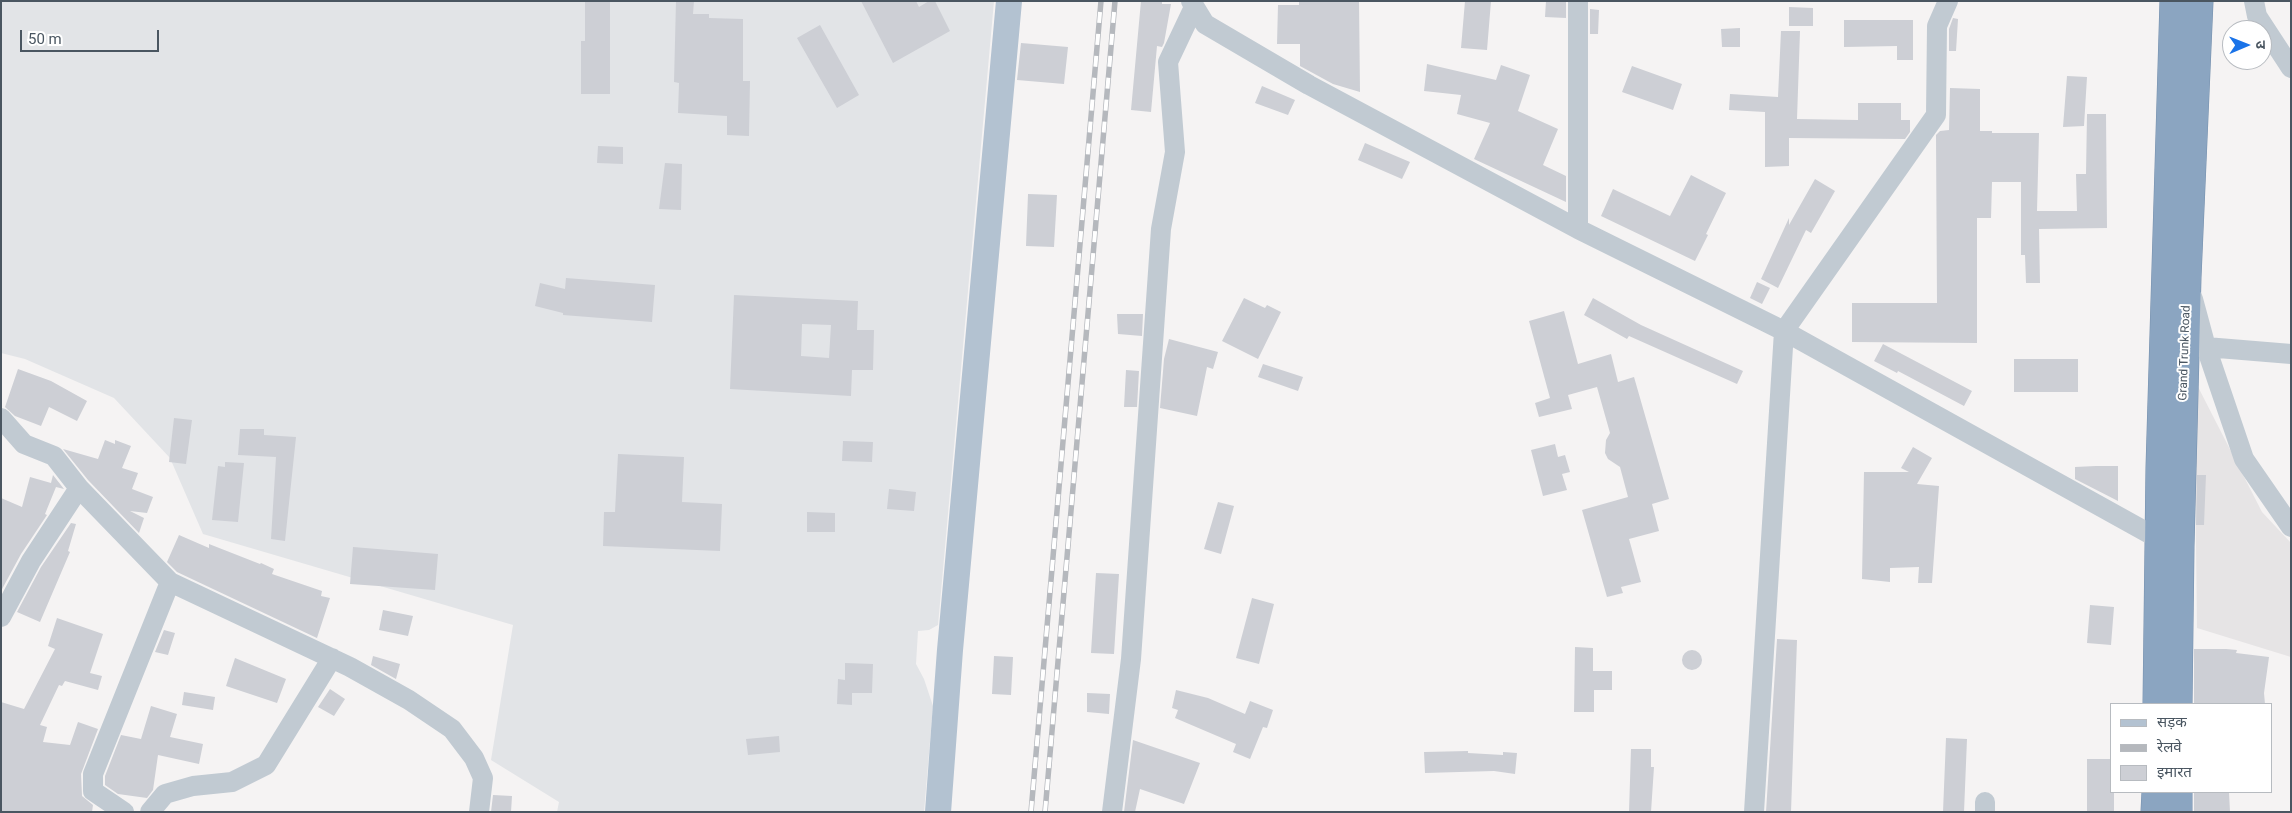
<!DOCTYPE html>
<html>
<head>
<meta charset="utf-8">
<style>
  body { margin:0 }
  #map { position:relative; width:2292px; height:813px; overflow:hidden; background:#f5f3f3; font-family:Roboto,"Noto Sans Devanagari",sans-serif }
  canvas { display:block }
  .frame { position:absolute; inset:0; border:2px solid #4a5661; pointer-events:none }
  .legend { position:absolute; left:2110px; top:703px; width:162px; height:90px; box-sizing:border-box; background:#fff; border:1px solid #b7bbc0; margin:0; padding:6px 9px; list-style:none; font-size:15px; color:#4a5661 }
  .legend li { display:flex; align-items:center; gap:10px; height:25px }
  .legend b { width:25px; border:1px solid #b7bbc0 }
  .north { position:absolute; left:2222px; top:20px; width:50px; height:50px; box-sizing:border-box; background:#fff; border:1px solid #b7bbc0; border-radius:50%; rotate:89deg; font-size:14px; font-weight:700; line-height:20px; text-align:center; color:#4a5661 }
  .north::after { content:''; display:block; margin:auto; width:18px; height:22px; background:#1a73e8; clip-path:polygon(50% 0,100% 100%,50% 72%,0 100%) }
  .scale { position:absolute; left:20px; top:30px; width:139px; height:22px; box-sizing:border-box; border:2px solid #4a5661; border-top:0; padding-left:6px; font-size:15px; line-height:18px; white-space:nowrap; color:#4a5661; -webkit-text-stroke:4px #fff; paint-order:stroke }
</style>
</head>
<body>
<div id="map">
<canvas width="2292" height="813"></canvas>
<div class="frame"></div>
<ul class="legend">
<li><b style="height:6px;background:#b3c2d1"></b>सड़क</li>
<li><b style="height:6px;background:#b5b8bd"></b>रेलवे</li>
<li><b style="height:14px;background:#cdcfd5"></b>इमारत</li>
</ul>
<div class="north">उ</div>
<div class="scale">50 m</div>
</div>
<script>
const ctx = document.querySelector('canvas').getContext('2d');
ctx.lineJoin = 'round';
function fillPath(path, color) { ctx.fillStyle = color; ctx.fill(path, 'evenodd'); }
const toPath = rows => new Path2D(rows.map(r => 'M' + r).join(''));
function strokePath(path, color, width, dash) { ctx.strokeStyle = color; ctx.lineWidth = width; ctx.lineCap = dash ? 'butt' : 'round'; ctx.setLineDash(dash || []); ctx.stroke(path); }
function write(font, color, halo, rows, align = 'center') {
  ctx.font = font + ' Roboto,sans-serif'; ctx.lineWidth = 4; ctx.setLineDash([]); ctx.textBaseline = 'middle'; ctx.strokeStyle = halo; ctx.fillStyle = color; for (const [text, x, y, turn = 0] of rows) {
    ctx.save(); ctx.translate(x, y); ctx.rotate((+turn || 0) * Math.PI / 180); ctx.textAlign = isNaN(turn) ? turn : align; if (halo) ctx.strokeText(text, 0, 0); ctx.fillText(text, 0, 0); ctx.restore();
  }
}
const education = toPath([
  [2194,379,2262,512,2291,543,2291,657,2197,628]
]);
const airport = toPath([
  [1,1,994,1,938,625,929,630,918,631,916,664,924,679,933,706,924,812,557,812,559,802,491,760,513,625,203,534,170,458,114,398,25,359,1,353]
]);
const building = toPath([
  [585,1,610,1,610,94,581,94,581,41,585,41],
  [676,1,694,1,693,14,709,14,709,18,743,19,743,81,750,81,749,136,727,135,727,116,678,113,679,83,674,82],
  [861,1,916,1,919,7,929,1,935,1,950,31,893,63],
  [1141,1,1162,1,1162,4,1171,4,1164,43,1162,47,1157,46,1151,112,1131,110],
  [1299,1,1359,1,1360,92,1333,84,1300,66,1300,44,1277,44,1278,5,1299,5],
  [1465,1,1491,1,1487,50,1461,48],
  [1546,1,1566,1,1566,18,1545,17],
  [1789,7,1813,8,1813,26,1789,26],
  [1590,9,1599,10,1598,34,1590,34],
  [1953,18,1958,19,1956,51,1949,51,1949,29],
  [1844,20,1913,20,1913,60,1897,60,1897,46,1844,47],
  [820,25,859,95,837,108,797,38],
  [1740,28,1740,47,1722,47,1721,29],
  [1781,31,1800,31,1797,119,1858,120,1858,103,1901,103,1901,120,1910,120,1910,132,1905,139,1789,138,1789,166,1765,167,1765,112,1729,110,1730,94,1778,97],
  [1021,43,1068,47,1064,84,1017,80],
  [1427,64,1496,80,1501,65,1530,75,1518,111,1558,129,1543,165,1566,176,1566,202,1474,159,1490,123,1457,114,1461,95,1424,91],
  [1632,66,1682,84,1673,110,1622,92],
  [2067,76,2087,77,2084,126,2063,127],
  [1262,86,1295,100,1288,115,1255,103],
  [1950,88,1980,89,1980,131,1992,131,1992,133,2039,133,2037,211,2077,211,2076,174,2086,174,2087,114,2106,114,2107,228,2039,229,2040,283,2026,283,2025,255,2021,255,2021,182,1992,182,1991,218,1977,218,1977,343,1852,342,1852,303,1937,303,1936,135,1940,131,1949,130],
  [1365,143,1410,162,1402,179,1358,160],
  [598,146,623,147,623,164,597,163],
  [665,163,682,164,681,210,659,209],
  [1691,175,1726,193,1706,234,1708,235,1695,261,1601,216,1613,189,1670,216],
  [1815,179,1835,191,1811,233,1806,230,1778,288,1761,279,1789,218,1789,225],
  [1028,194,1057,195,1054,247,1026,246],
  [566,278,655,285,652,322,563,315,563,313,535,306,540,283,565,289],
  [1757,282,1770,288,1762,304,1750,298],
  [734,295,858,301,857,330,874,330,873,370,852,370,851,396,730,389],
  [802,324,831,325,829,358,801,356],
  [1244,298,1265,308,1267,305,1281,312,1258,359,1222,341],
  [1593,298,1641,325,1743,371,1737,384,1629,336,1627,339,1584,315],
  [1564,311,1578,364,1611,354,1618,382,1634,377,1669,499,1652,504,1659,531,1629,539,1641,582,1621,587,1623,593,1607,597,1582,510,1628,497,1620,467,1608,459,1605,453,1606,440,1610,433,1597,387,1568,395,1572,409,1539,417,1535,403,1550,398,1529,321],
  [1117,314,1143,314,1142,336,1118,334],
  [1169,339,1218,352,1213,369,1207,367,1197,416,1160,408,1164,359],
  [1883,344,1972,391,1964,406,1898,371,1897,373,1874,361],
  [2014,359,2078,359,2078,392,2014,392],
  [1263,364,1303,377,1298,391,1258,377],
  [18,369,51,381,87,401,77,421,49,407,41,426,15,416,5,407],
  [1126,370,1139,371,1137,407,1124,407],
  [174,418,192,420,186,464,169,462],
  [240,429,264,429,264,435,296,437,285,541,271,539,276,457,238,455],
  [105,440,115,444,115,440,131,446,122,468,138,473,132,489,153,497,147,513,130,511,144,518,139,533,88,480,63,449,98,459],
  [843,441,873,442,872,462,842,461],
  [1555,444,1558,457,1565,455,1570,472,1562,474,1567,490,1543,496,1531,450],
  [1913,447,1932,458,1917,484,1939,486,1932,583,1918,583,1919,567,1890,568,1890,582,1862,579,1864,472,1909,472,1901,468],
  [618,454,684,457,682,502,722,504,720,551,603,546,604,512,615,512],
  [225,462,244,463,238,522,212,520,218,466,225,467],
  [2096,466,2118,466,2118,501,2075,479,2075,467],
  [53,475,64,489,56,487,45,514,47,515,21,554,1,591,1,498,22,507,30,477,51,483],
  [2197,475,2206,475,2204,525,2196,525],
  [889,489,916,492,914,511,887,509],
  [1218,502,1234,506,1221,554,1204,549],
  [807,512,835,513,835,532,807,532],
  [71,523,76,524,68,551,70,552,40,622,17,612,41,567],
  [179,535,209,548,209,544,260,564,261,563,274,569,272,574,322,591,321,596,330,598,317,638,319,639,177,572,167,562],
  [353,547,438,554,435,590,350,584],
  [1096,573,1119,574,1114,654,1091,653],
  [1252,598,1274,604,1259,664,1236,658],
  [2090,605,2114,607,2111,645,2087,643],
  [383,610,413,616,408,636,379,630],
  [57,618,103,634,90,673,102,676,98,690,65,681,62,686,59,685,40,725,47,727,43,742,70,745,78,722,98,729,81,774,82,796,93,805,92,812,1,812,1,702,24,709,55,649,48,646],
  [164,630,175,633,168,655,155,652],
  [1777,639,1797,640,1791,812,1766,812],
  [1575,647,1593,648,1593,671,1612,671,1612,690,1594,690,1594,712,1574,712],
  [2194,649,2226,649,2237,650,2236,653,2269,657,2264,693,2265,704,2194,703],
  '1682 660a10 10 0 1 1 20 0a10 10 0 1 1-20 0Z',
  [373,656,400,664,396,679,371,665],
  [994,656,1013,657,1011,695,992,694],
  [235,658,286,679,277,703,226,686],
  [845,663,873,664,872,693,852,693,852,705,837,704,838,679,845,680],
  [330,689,345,699,334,716,318,707],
  [1176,690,1208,698,1245,714,1250,701,1273,710,1267,728,1263,727,1250,759,1233,752,1236,744,1175,718,1178,710,1172,708],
  [184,692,215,697,213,710,182,705],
  [1087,693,1110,694,1109,714,1087,712],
  [151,706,177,714,170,737,203,744,199,764,158,755,153,790,147,798,118,794,105,785,105,776,121,735,141,739],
  [779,736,780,752,748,755,746,739],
  [1946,738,1967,739,1964,812,1943,812],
  [1133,740,1200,763,1184,804,1140,789,1135,812,1124,812],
  [1631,749,1651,749,1651,767,1654,767,1651,812,1629,812],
  [1468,751,1468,753,1503,755,1503,752,1517,753,1515,774,1494,771,1425,773,1424,752],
  [2087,759,2111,759,2111,792,2114,792,2114,812,2087,812],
  [2194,792,2229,792,2230,812,2194,812],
  [493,795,512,796,511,812,491,812]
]);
const minor = toPath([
  [1191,1,1205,24,1309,85,1578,229,1784,331,2159,539],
  [1578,1,1578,229],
  [2254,1,2257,16,2291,68],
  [2193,299,2206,347,2244,459,2291,527],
  [2206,347,2291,354],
  [1,418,24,444,54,456,79,488,170,582,350,667,409,700,452,729,474,758,483,778,479,812],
  [1,617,31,561,79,488],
  [1985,802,1985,812],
  [124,812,93,791,93,774,170,582],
  [150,812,165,794,193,786,232,782,266,765,332,658],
  [1112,812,1131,659,1161,229,1175,152,1168,62,1194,7],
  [1754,812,1784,331,1936,115,1937,26,1948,1]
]);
const major = toPath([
  [938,812,950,650,1009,1]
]);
const highway = toPath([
  [2157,704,2160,468,2174,1],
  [2178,704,2180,546,2187,277,2199,1],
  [2178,792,2178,812],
  [2155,812,2156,792]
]);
const rail = toPath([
  [1031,812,1101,1],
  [1045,812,1115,1]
]);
const streetNames = [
  ["Grand Trunk Road",2185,353,-88]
];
fillPath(education, '#e6e4e5');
fillPath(airport, '#e2e4e7');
fillPath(building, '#cdcfd5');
strokePath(highway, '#7690ad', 29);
strokePath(minor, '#c1cad2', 20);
strokePath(major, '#b3c2d1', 26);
strokePath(highway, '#8ba5c1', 28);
strokePath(rail, '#b5b8bd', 5.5);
strokePath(rail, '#fff', 4, [11]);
write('12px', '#4a5661', '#fff', streetNames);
</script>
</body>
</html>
